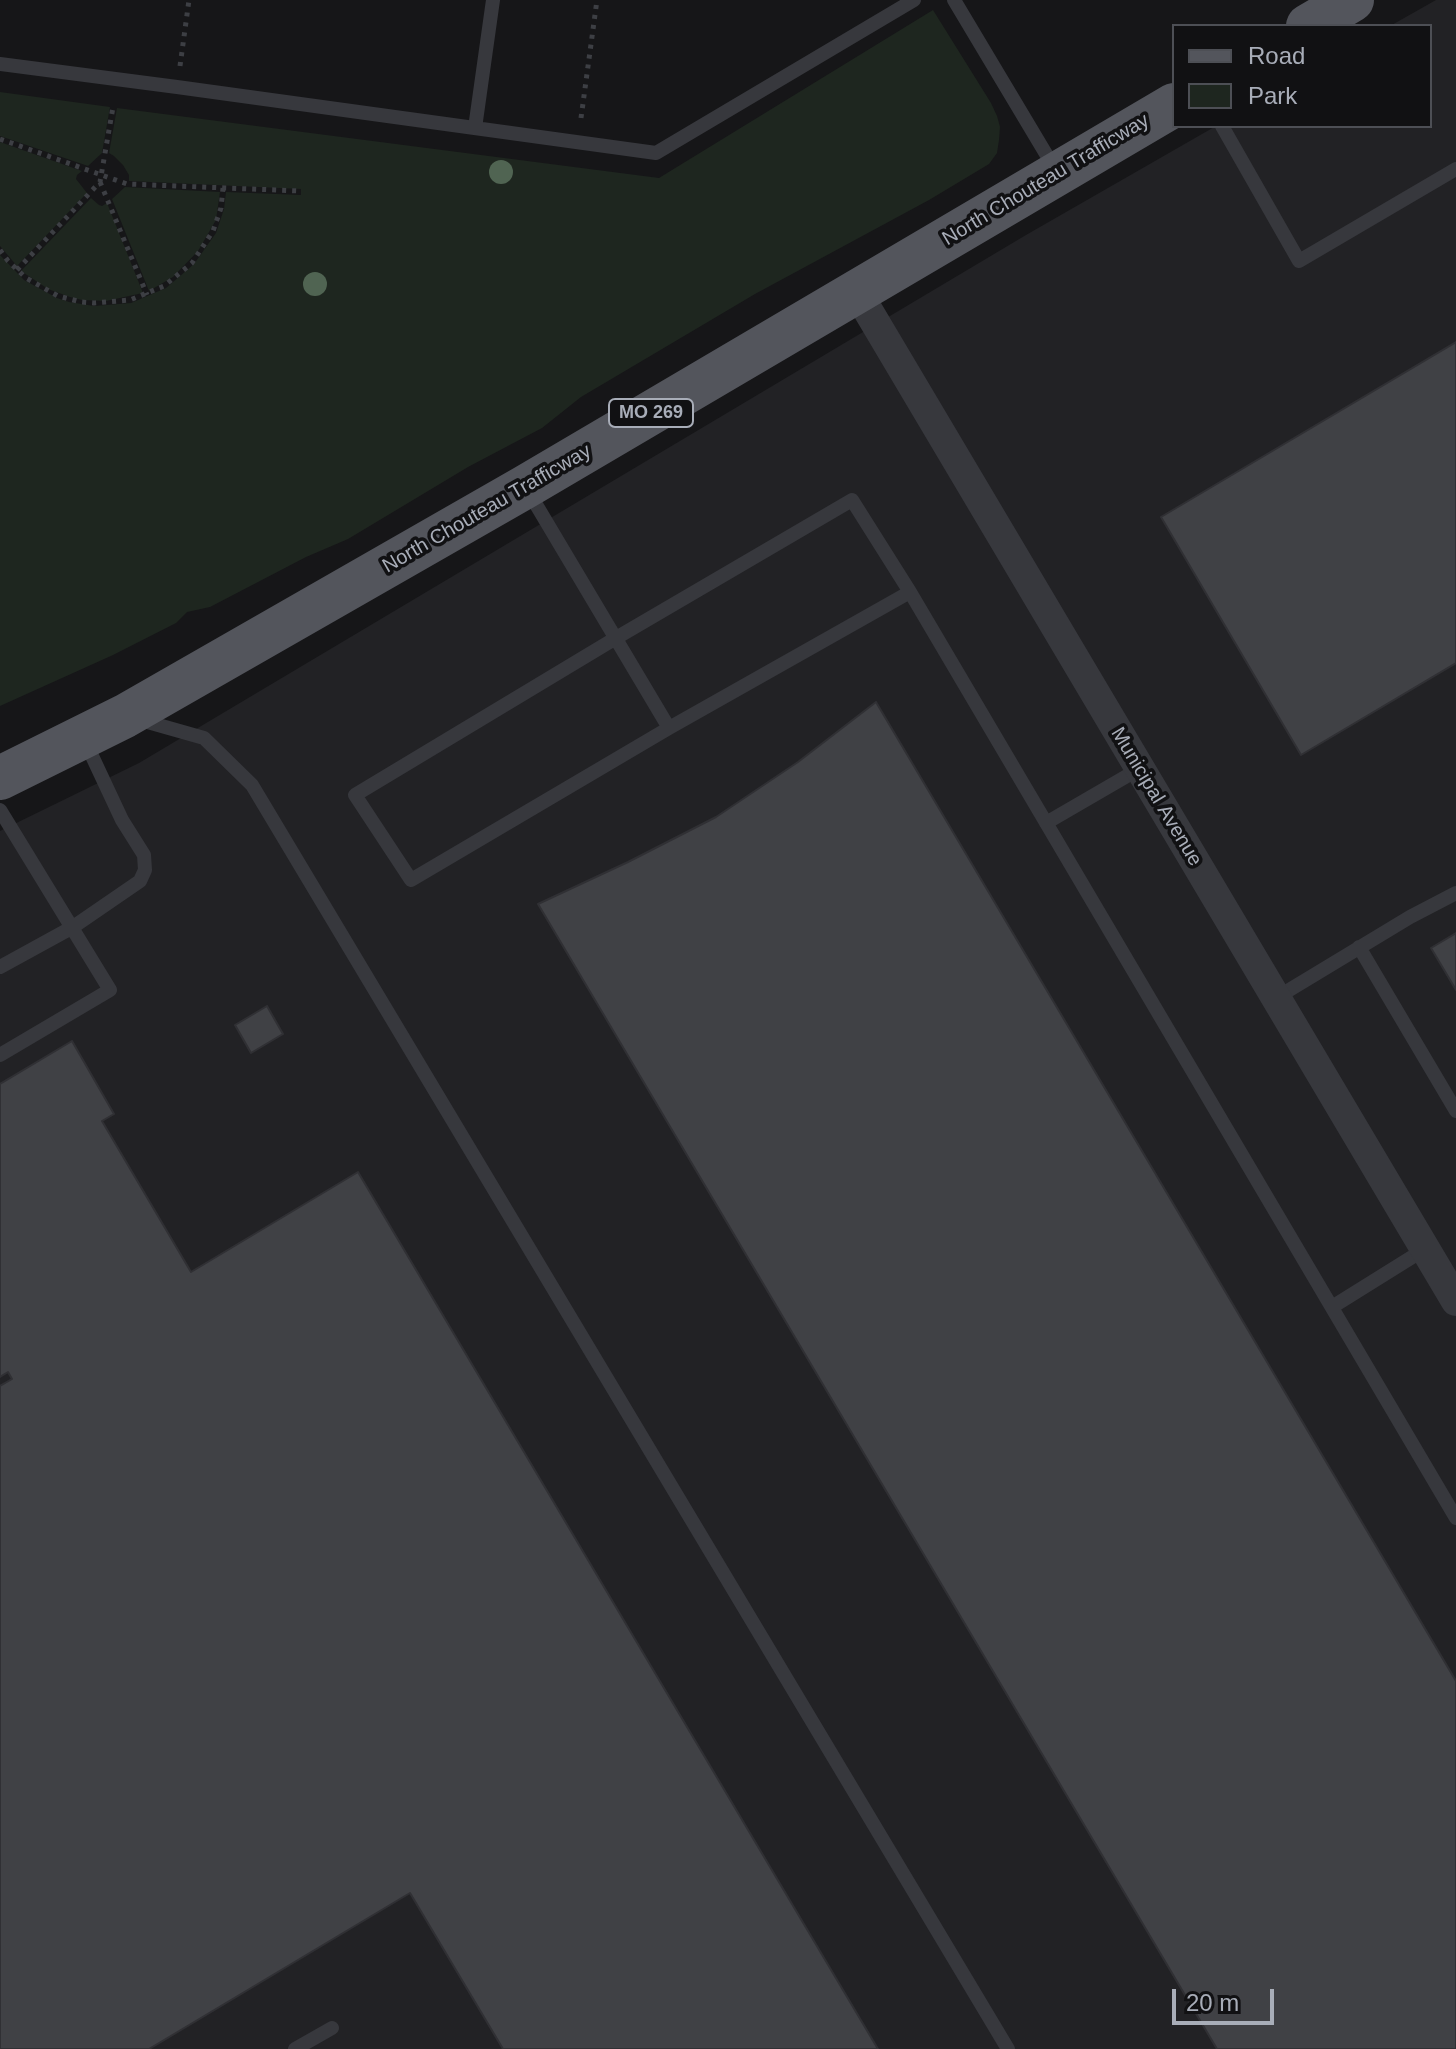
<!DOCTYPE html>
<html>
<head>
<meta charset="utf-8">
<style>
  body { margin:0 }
  #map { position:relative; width:1456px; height:2049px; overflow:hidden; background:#161618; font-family:Helvetica,sans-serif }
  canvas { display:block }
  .legend { position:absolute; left:1172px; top:24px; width:260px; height:104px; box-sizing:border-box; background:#111113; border:2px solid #4d4f55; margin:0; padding:10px 14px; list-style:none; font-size:24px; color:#a8adb8 }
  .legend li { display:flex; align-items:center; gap:16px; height:40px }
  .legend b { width:40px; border:2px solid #4d4f55 }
  .scale { position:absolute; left:1172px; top:1989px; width:102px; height:36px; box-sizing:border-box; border:4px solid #a8adb8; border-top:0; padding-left:10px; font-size:24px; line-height:28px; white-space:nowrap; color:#a8adb8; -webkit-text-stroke:6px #111113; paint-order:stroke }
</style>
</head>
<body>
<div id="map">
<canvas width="1456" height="2049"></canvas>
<ul class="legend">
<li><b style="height:10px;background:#53555c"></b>Road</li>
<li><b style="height:22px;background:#1e261f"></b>Park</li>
</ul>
<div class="scale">20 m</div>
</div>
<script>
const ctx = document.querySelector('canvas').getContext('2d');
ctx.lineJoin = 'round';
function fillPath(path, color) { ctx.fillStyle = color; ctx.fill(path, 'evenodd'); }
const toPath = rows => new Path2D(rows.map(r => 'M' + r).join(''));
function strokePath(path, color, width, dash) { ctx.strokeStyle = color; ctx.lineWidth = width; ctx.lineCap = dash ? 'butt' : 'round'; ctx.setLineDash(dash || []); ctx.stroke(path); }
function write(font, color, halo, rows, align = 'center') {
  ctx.font = font + ' Helvetica,sans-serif'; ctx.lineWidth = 7; ctx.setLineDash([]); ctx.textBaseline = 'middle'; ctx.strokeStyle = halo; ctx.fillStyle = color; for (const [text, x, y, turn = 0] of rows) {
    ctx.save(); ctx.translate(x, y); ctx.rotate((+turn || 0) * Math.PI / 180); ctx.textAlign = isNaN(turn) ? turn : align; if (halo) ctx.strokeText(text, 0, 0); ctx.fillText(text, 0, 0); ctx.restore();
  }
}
const built = toPath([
  [1436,0,1456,0,1456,2049,0,2049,0,831,139,763,1026,235,1216,126,1430,126,1430,26,1390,26]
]);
const green = toPath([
  [933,10,991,103,997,116,1000,127,999,140,997,153,989,164,929,200,755,294,581,397,542,428,468,467,348,539,306,557,210,607,187,612,176,623,113,655,0,706,0,255,24,280,57,298,69,302,94,306,131,303,166,288,194,264,216,233,224,209,226,192,301,195,301,189,129,181,129,175,123,165,114,156,109,153,117,108,659,178],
  [0,92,110,107,102,153,88,166,0,136],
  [0,142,82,171,77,175,76,179,87,193,17,266,0,246],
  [125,187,220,192,216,220,198,251,173,277,149,291,112,199],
  [91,198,99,205,102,206,107,203,143,293,106,301,82,300,70,297,48,289,21,271]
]);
const building = toPath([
  [1456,342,1456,663,1301,755,1161,517,1456,342],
  [876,702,1456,1681,1456,2049,1217,2049,538,904,628,862,716,817,798,762,876,702],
  [1456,933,1456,990,1431,948,1456,933],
  [267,1006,283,1034,251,1053,235,1025,267,1006],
  [72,1041,114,1114,102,1121,191,1272,358,1172,878,2049,503,2049,410,1893,149,2049,0,2049,0,1386,12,1379,8,1372,0,1377,0,1084,72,1041]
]);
const path = toPath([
  [180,66,189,0],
  [581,118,597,0],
  [0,139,127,184,301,191],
  [100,182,147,295],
  [0,250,8,261,26,278,58,296,81,302,94,303,130,300,164,286,192,263,213,231,221,208,223,188],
  [17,270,100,182,113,107]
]);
const service = toPath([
  [954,0,1055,169],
  [0,64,177,87,656,153,914,0],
  [1222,126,1299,261,1456,169],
  [475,128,493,0],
  [528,491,669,728],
  [910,592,669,728,411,880,355,795,616,638,852,500,910,592,1456,1518],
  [137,719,204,738,252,785,1008,2049],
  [0,810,110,990,0,1055],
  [1046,823,1139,769],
  [1359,947,1456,1111],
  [0,967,73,927,140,881,145,870,144,855,122,820,85,741],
  [1276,998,1410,917,1456,893],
  [1332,1307,1425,1249],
  [295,2049,332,2028]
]);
const minor = toPath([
  [857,292,1456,1301]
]);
const primary = toPath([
  [1308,26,1352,0],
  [0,778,125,716,525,487,1174,105]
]);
const trees = [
  [501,172],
  [315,284]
];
const shields = [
  [651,413,84]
];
const shieldNames = [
  ["MO 269",651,413]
];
const streetNames = [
  ["North Chouteau Trafficway",1046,180,-31],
  ["North Chouteau Trafficway",487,509,-30],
  ["Municipal Avenue",1156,797,59]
];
fillPath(built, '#222225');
fillPath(green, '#1e261f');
fillPath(building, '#404145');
strokePath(building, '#303034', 2);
strokePath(path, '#3d3f44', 5, [4, 6]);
strokePath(service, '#37383d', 14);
strokePath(minor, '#37383d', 30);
strokePath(primary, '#53555c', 44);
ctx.fillStyle = '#506452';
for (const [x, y] of trees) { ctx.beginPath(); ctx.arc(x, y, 12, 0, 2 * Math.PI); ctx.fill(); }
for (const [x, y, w] of shields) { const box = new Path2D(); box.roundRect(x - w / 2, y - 14, w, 28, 6); ctx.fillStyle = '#111113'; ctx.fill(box); strokePath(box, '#a8adb8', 2); }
write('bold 18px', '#a8adb8', null, shieldNames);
write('20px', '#a8adb8', '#111113', streetNames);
</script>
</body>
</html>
